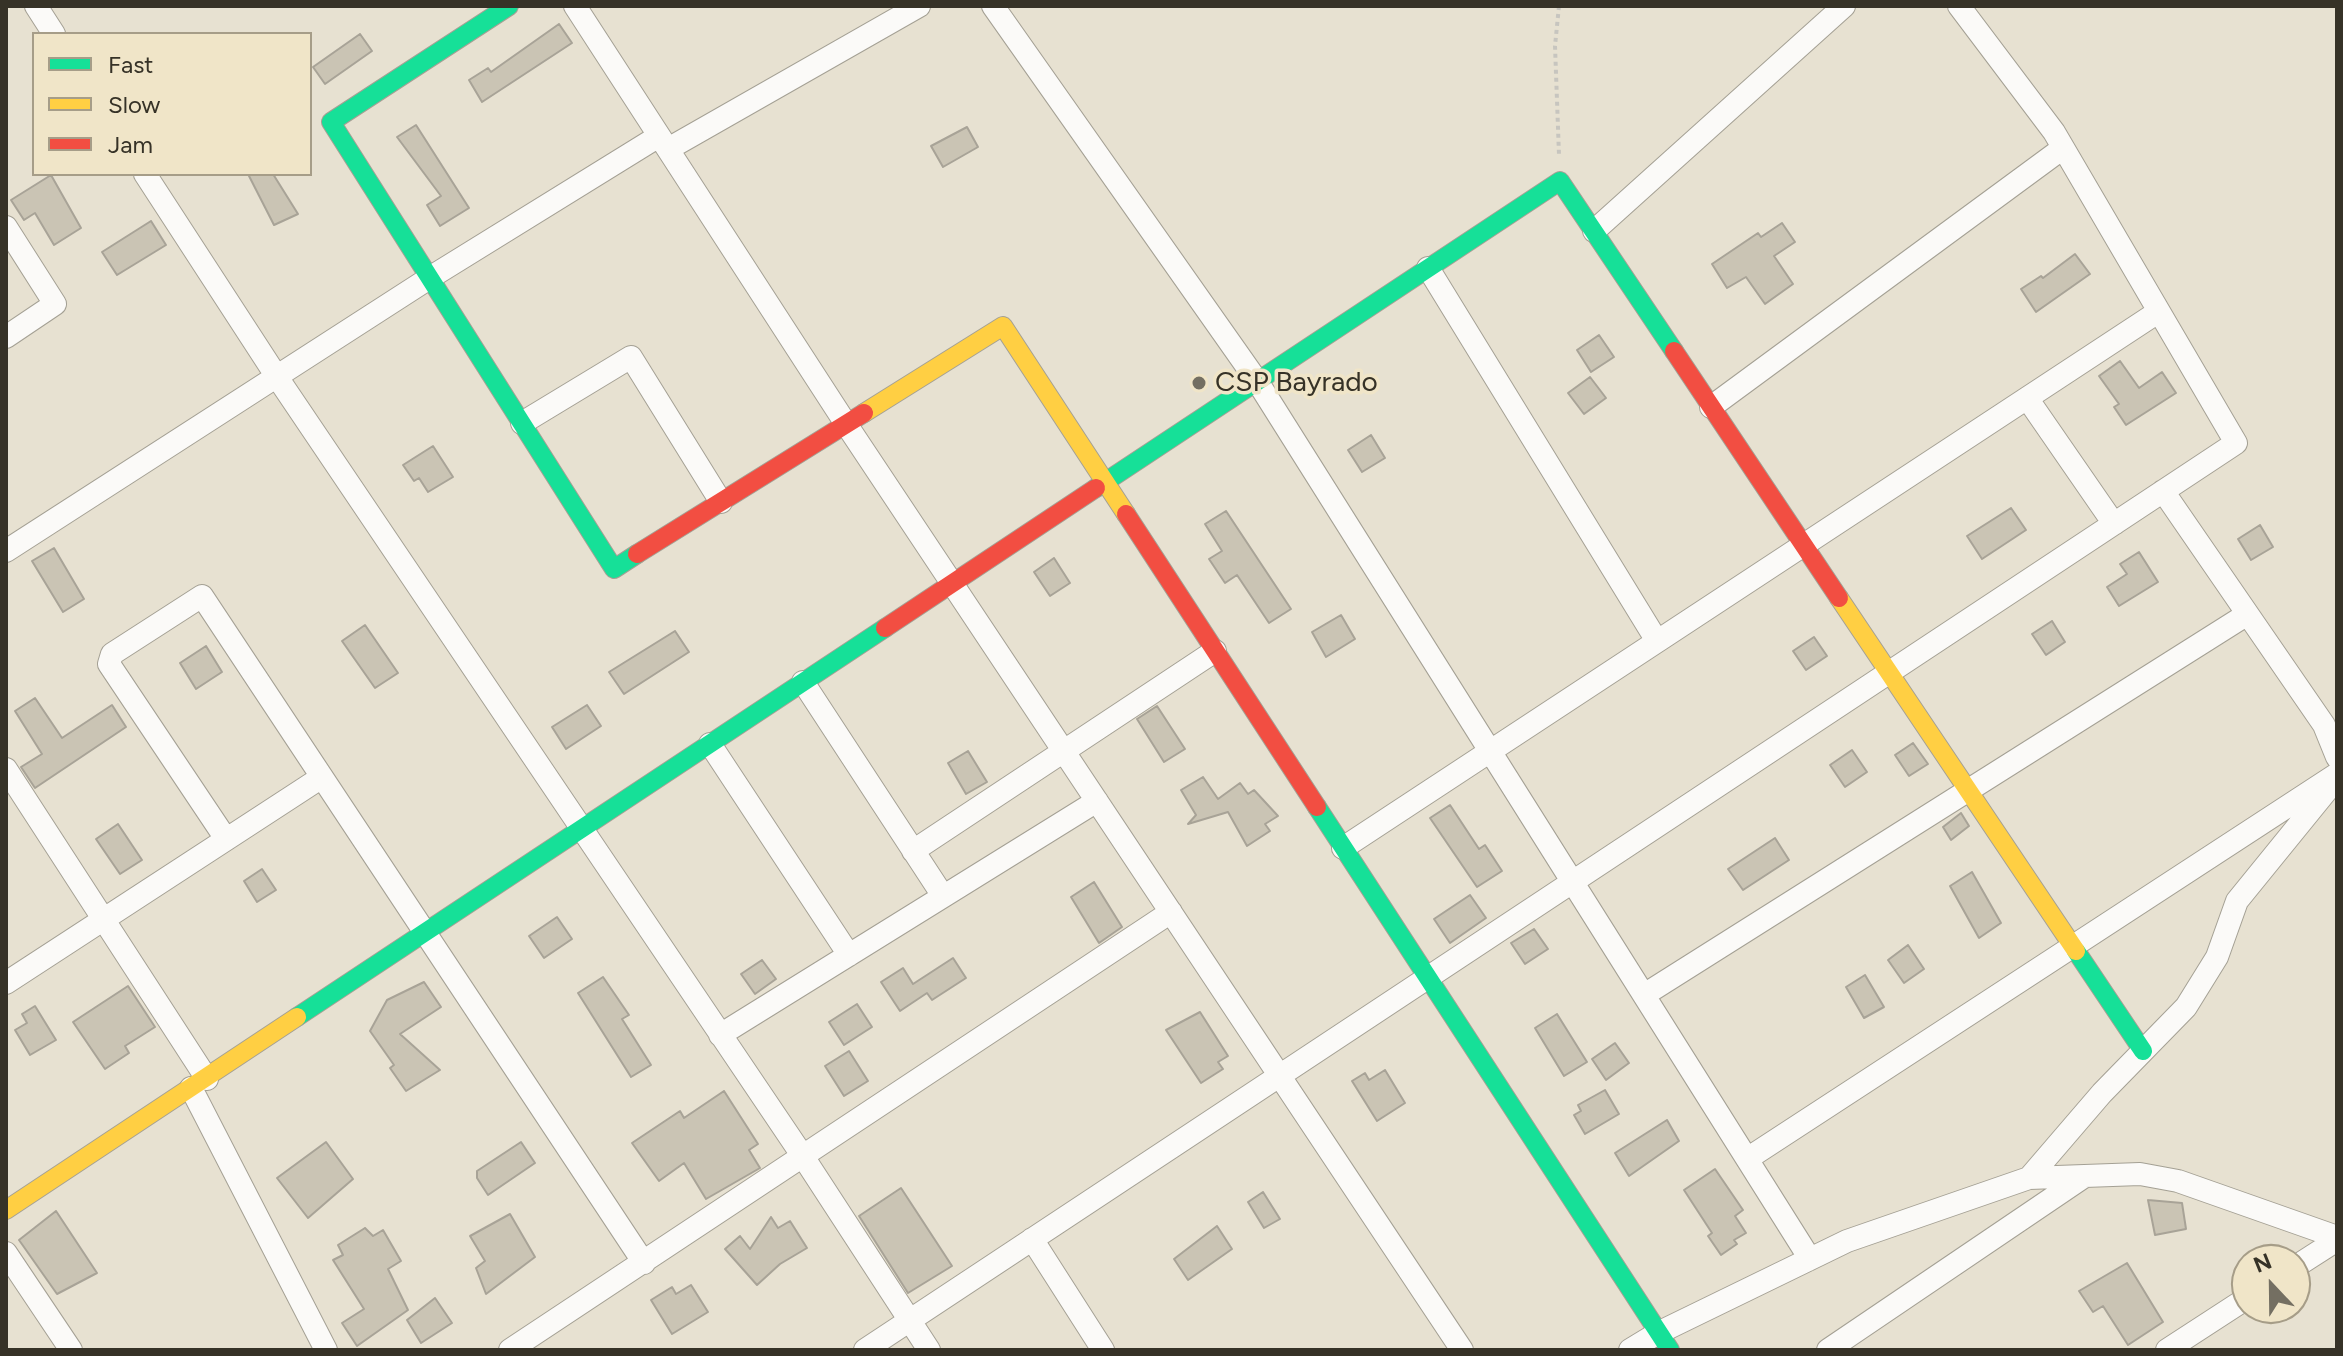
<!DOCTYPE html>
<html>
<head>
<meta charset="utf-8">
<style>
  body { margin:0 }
  #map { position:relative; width:2343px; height:1356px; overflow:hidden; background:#e7e1d1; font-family:Figtree,sans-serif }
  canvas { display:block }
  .frame { position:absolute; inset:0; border:8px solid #363227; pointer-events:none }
  .legend { position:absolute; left:32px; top:32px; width:280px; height:144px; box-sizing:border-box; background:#f0e5c8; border:2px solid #a69d88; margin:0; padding:10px 14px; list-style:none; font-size:24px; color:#363227 }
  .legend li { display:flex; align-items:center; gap:16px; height:40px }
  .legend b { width:40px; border:2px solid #a69d88 }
  .north { position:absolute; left:2231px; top:1244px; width:80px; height:80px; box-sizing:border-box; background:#f0e5c8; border:2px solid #a69d88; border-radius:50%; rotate:338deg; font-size:22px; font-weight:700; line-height:32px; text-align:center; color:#363227 }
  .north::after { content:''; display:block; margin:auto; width:28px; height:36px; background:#746f62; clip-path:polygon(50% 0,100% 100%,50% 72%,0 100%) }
</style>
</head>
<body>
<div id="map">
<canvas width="2343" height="1356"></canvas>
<div class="frame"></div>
<ul class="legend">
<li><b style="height:10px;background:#16e098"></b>Fast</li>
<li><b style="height:10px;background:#ffcf43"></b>Slow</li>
<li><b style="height:10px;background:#f24e42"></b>Jam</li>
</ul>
<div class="north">N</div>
</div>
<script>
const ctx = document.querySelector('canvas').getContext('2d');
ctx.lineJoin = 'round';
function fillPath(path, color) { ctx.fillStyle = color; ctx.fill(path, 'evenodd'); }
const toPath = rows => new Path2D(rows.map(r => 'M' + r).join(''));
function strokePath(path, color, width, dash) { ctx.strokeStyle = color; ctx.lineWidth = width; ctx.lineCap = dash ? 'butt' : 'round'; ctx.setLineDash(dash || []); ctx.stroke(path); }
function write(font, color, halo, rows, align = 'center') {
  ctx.font = font + ' Figtree,sans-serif'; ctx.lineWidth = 7; ctx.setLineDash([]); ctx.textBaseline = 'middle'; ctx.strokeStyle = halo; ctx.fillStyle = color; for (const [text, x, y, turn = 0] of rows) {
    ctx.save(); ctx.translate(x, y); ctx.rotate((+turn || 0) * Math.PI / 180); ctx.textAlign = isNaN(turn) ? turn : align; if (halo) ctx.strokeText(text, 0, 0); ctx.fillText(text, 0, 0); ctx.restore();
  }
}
const building = toPath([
  [559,24,572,43,482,102,469,80,488,68,491,72,559,24],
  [360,34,372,51,325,84,313,67,360,34],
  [416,125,469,208,440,226,427,205,441,196,397,137,416,125],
  [967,127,978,147,943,167,931,146,967,127],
  [248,174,273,174,298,214,274,225,248,174],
  [51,175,81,228,54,245,35,213,24,220,11,200,51,175],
  [151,221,166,245,117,275,102,252,151,221],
  [1782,223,1795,242,1774,256,1793,284,1765,304,1746,277,1727,288,1712,264,1758,233,1761,237,1782,223],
  [2075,254,2090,274,2036,312,2021,289,2041,276,2043,278,2075,254],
  [1599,335,1614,357,1591,372,1577,350,1599,335],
  [2120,361,2139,388,2162,372,2176,393,2126,425,2114,407,2119,404,2099,376,2120,361],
  [1590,377,1606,398,1584,414,1568,393,1590,377],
  [1371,435,1385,458,1362,472,1348,450,1371,435],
  [433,446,453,477,428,492,419,478,414,481,403,465,433,446],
  [2011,508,2026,530,1982,559,1967,536,2011,508],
  [1226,511,1291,609,1269,623,1237,575,1225,583,1209,559,1222,551,1205,524,1226,511],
  [2260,525,2273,547,2251,560,2238,539,2260,525],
  [54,548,84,599,63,612,32,561,54,548],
  [2139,552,2158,582,2119,606,2107,587,2127,574,2120,564,2139,552],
  [1054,558,1070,583,1050,596,1034,572,1054,558],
  [1341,615,1355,639,1326,657,1312,632,1341,615],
  [2052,621,2065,642,2046,655,2032,634,2052,621],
  [365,625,398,673,375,688,342,641,365,625],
  [675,631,689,652,624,694,609,672,675,631],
  [1814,637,1827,656,1806,670,1793,651,1814,637],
  [206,646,222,672,196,689,180,663,206,646],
  [35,698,62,738,112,705,126,727,35,788,21,767,42,754,15,711,35,698],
  [587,705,601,726,566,749,552,727,587,705],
  [1157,706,1185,749,1164,762,1137,719,1157,706],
  [1913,743,1928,764,1909,776,1895,755,1913,743],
  [1852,750,1867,772,1845,787,1830,765,1852,750],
  [968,751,987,782,966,794,948,763,968,751],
  [1203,777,1218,799,1240,783,1248,794,1254,790,1278,816,1265,824,1270,831,1247,846,1228,812,1188,824,1196,815,1181,790,1203,777],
  [1450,805,1479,849,1485,845,1502,871,1477,887,1430,818,1450,805],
  [1961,813,1969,826,1951,840,1943,827,1961,813],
  [118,824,142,860,120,874,96,839,118,824],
  [1775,838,1789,860,1743,890,1728,869,1775,838],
  [262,869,276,890,257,902,244,881,262,869],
  [1972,872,2001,923,1979,938,1950,886,1972,872],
  [1094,882,1122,927,1099,943,1071,897,1094,882],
  [1470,895,1486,918,1450,943,1434,919,1470,895],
  [557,917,572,939,544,958,529,936,557,917],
  [1534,929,1548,949,1525,964,1511,943,1534,929],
  [1908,945,1924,969,1904,983,1888,960,1908,945],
  [953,958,966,978,932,1000,927,993,900,1011,881,982,903,968,913,984,953,958],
  [762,960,776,979,755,994,741,974,762,960],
  [1865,975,1884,1007,1864,1018,1846,987,1865,975],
  [603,977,629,1015,622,1019,651,1065,631,1077,578,993,603,977],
  [424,982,441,1007,400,1034,440,1070,406,1091,390,1068,394,1065,370,1031,387,1000,424,982],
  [128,986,155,1027,125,1046,129,1053,105,1069,73,1022,128,986],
  [857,1004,872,1027,844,1045,829,1022,857,1004],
  [35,1006,56,1040,30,1055,15,1030,27,1023,22,1014,35,1006],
  [1200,1012,1228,1056,1218,1062,1223,1069,1201,1083,1166,1030,1200,1012],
  [1557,1014,1587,1062,1564,1076,1535,1028,1557,1014],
  [1615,1043,1629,1063,1606,1080,1592,1059,1615,1043],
  [849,1051,868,1081,844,1096,825,1066,849,1051],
  [1385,1070,1405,1103,1377,1121,1352,1081,1365,1073,1369,1080,1385,1070],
  [1605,1090,1619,1114,1585,1134,1574,1115,1581,1111,1578,1105,1605,1090],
  [724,1091,758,1144,749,1150,760,1168,706,1199,684,1163,659,1181,632,1143,680,1111,684,1118,724,1091],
  [1667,1120,1679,1141,1629,1176,1615,1153,1667,1120],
  [326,1142,353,1179,308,1218,277,1178,326,1142],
  [521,1142,535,1163,488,1195,477,1178,477,1171,521,1142],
  [1715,1169,1743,1210,1735,1216,1746,1233,1734,1240,1737,1244,1721,1255,1708,1236,1712,1233,1684,1190,1715,1169],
  [901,1188,952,1266,908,1293,859,1216,901,1188],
  [1263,1192,1280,1219,1264,1228,1248,1202,1263,1192],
  [2148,1200,2182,1203,2186,1229,2155,1235,2148,1200],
  [56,1211,97,1273,57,1294,19,1240,56,1211],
  [510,1214,535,1257,486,1294,476,1268,485,1261,470,1236,510,1214],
  [771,1217,778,1228,790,1221,807,1248,780,1264,757,1285,725,1249,740,1236,750,1249,771,1217],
  [1217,1226,1232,1249,1188,1280,1174,1259,1217,1226],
  [365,1228,373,1236,383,1230,401,1261,388,1269,408,1310,357,1346,342,1323,364,1309,333,1260,343,1255,338,1245,365,1228],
  [2127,1263,2163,1322,2128,1345,2103,1306,2093,1312,2079,1291,2127,1263],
  [691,1285,708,1312,672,1334,651,1300,672,1287,676,1294,691,1285],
  [435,1298,452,1323,421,1343,407,1320,435,1298]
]);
const path = toPath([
  [1559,6,1555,46,1559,155]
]);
const street = toPath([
  [36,6,54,34],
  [575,6,846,424,1462,1350],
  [993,6,1257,381,1810,1259],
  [668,149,919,6],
  [145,174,277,377,802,1155,929,1350],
  [6,227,55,304,6,337],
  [1594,231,1844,6],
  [1428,268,1657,641],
  [2027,398,2114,524],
  [1711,407,2063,148],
  [522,423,631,357,721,502],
  [2163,491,2324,725,2337,757],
  [6,551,431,277,659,136],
  [803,682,943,896],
  [710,744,849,955],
  [6,769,207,1079],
  [226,839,109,664,112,654,202,596,644,1263],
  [1343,848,2158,312],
  [913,851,1215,651],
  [6,983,322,777],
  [1644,995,2246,615],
  [720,1035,1097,801],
  [191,1088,326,1350],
  [1747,1159,2337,774],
  [2029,1178,2102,1093,2186,1007,2217,957,2237,901,2328,789],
  [1032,1239,1103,1350],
  [6,1253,71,1350],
  [2295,1267,2337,1240],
  [510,1350,1171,912],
  [865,1350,2236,443,2054,132,1959,6],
  [1630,1350,1658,1333,1847,1241,2029,1178,2140,1174,2178,1181,2337,1237],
  [1828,1350,2085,1176],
  [2167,1350,2247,1298]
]);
const fast = toPath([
  [509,6,331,122,614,569,637,554],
  [1096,488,1560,181,1674,351],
  [1317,807,1670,1350],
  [2076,951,2143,1051],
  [297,1017,885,628]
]);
const slow = toPath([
  [864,413,1003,326,1126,514],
  [1839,598,2076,951],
  [6,1210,297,1017]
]);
const jam = toPath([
  [1674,351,1839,598],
  [1126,514,1317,807],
  [637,554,864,413],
  [885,628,1096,488]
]);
const markers = [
  [1199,383,8,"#746f62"]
];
const poiNames = [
  ["CSP Bayrado",1215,383]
];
fillPath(building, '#cac4b4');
strokePath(building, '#a8a397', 2);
strokePath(street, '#a4a094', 24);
strokePath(fast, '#a4a094', 20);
strokePath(slow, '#a4a094', 20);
strokePath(jam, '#a4a094', 20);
strokePath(path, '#c7c5bf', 4, [4, 4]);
strokePath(street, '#fbfaf8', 22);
strokePath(fast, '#16e098', 18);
strokePath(slow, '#ffcf43', 18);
strokePath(jam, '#f24e42', 18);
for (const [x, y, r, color] of markers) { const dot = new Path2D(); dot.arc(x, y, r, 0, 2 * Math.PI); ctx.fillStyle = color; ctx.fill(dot); strokePath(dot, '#f0e5c8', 3); }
write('28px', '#363227', '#f0e5c8', poiNames, 'left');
</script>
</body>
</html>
